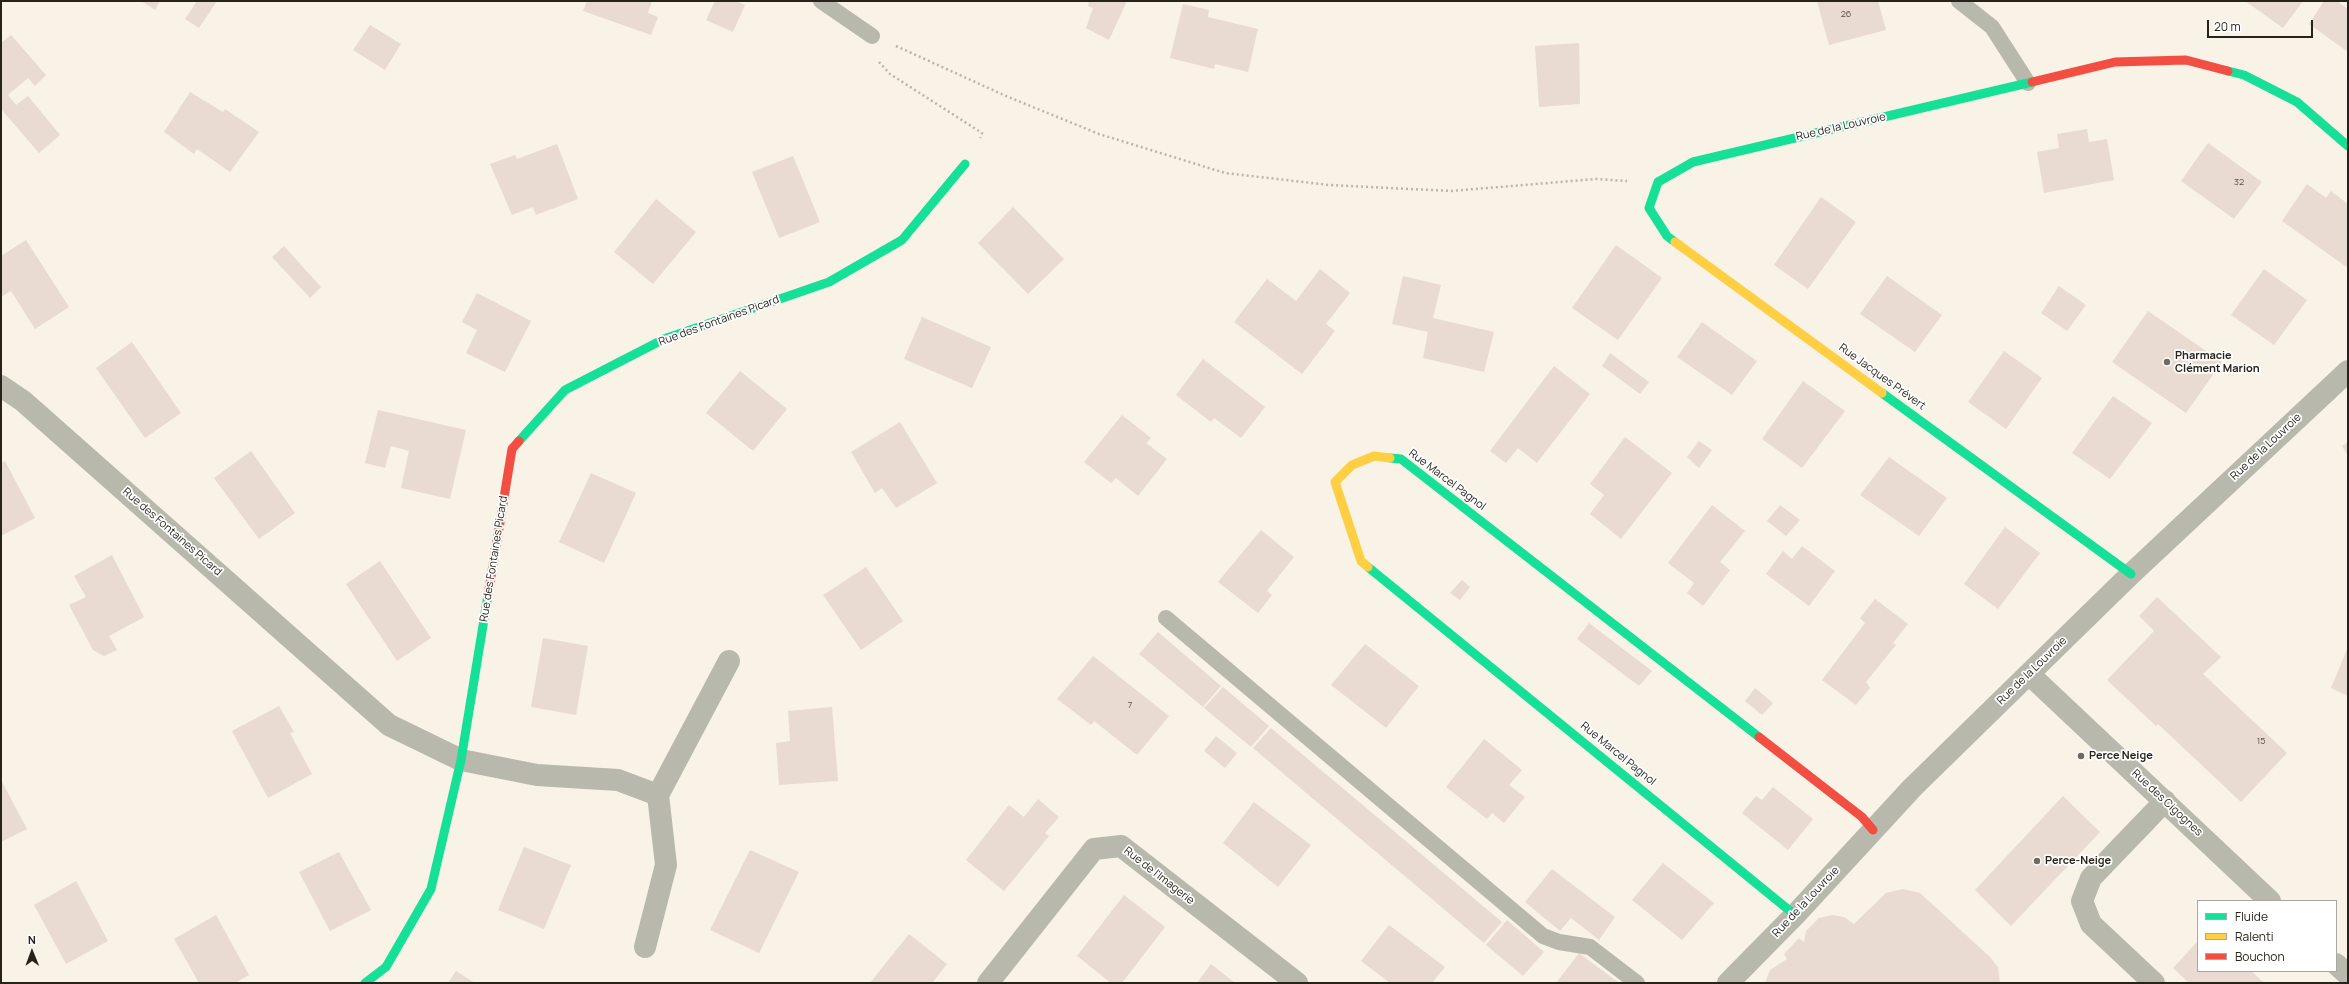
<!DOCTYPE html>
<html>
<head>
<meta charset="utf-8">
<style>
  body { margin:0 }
  #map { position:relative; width:2349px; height:984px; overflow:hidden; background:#f8f2e7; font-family:Manrope,sans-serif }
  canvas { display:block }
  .frame { position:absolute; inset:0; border:2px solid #27221a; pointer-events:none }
  .legend { position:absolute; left:2197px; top:900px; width:140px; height:72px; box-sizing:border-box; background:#fff; border:1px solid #a9a7a3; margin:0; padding:5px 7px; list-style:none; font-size:12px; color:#27221a }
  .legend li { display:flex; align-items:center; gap:8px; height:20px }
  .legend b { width:20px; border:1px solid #a9a7a3 }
  .north { position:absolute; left:12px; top:932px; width:40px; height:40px; -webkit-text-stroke:3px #fff; paint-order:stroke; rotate:359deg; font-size:11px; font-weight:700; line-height:16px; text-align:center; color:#27221a }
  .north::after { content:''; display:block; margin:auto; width:14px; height:18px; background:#27221a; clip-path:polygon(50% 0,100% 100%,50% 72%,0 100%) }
  .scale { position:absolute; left:2207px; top:20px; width:106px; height:18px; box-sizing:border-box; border:2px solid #27221a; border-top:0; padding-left:5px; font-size:12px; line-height:14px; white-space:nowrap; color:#27221a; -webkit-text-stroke:3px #fff; paint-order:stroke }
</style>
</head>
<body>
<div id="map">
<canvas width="2349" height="984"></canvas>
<div class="frame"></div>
<ul class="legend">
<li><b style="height:5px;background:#16e098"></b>Fluide</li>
<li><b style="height:5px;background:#ffcf43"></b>Ralenti</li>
<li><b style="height:5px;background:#f24e42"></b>Bouchon</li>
</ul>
<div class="north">N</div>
<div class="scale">20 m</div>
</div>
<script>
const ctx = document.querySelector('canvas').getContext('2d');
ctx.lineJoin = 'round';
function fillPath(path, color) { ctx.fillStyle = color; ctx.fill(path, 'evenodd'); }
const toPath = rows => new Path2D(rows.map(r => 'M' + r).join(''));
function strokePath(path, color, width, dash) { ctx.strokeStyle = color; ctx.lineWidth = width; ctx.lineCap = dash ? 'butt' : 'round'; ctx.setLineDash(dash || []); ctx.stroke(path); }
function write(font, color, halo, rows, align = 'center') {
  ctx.font = font + ' Manrope,sans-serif'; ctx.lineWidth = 3.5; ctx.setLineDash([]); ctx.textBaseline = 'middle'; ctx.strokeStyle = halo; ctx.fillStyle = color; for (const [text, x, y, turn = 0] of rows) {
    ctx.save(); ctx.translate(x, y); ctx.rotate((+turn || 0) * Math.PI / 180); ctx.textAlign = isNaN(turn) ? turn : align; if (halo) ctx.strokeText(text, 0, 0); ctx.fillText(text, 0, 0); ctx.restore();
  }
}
const building = toPath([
  [141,1,160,1,155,10],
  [197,1,217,1,199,28,185,19],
  [587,1,652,1,648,13,658,17,651,35,583,11],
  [715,1,735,1,745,5,733,32,706,20],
  [1089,1,1127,1,1109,40,1086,28,1093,8,1088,6],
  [1817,1,1878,1,1886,30,1829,45],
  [2245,1,2303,1,2283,28],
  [2324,1,2337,1,2348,9,2348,52,2309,24],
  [1183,4,1209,10,1208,17,1258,29,1248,72,1215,64,1214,69,1170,58],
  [370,25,401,44,385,70,353,50],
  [11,35,46,75,35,86,28,78,8,95,16,105,28,96,60,135,39,153,1,109,1,43],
  [1579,43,1580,104,1539,107,1535,46],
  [190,92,223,112,225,109,259,132,230,172,197,149,194,154,164,132],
  [2087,129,2089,142,2107,139,2114,180,2044,193,2037,152,2059,148,2057,134],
  [2208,143,2262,182,2234,219,2181,181],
  [557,144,578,199,536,215,533,207,512,215,490,164,515,155,517,159],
  [793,156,820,222,779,238,752,172],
  [2307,184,2326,198,2331,191,2348,204,2348,268,2282,221],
  [1821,197,1856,222,1808,289,1774,265],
  [656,199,696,232,653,284,614,252],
  [1013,207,1064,259,1028,294,978,243],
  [26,240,69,307,35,329,11,291,1,297,1,256],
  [1616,245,1662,278,1618,340,1572,308],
  [284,246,321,287,310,298,272,257],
  [1320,269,1350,293,1326,324,1335,331,1302,374,1234,322,1267,279,1296,301],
  [2264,269,2307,300,2274,345,2231,315],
  [1403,276,1441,285,1433,318,1494,332,1484,372,1423,358,1428,332,1392,324],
  [1887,276,1942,315,1915,352,1860,314],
  [2059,286,2086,305,2067,331,2041,313],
  [477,293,531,321,505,372,466,353,477,330,462,322],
  [2148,311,2222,362,2186,413,2112,362],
  [922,317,991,347,972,388,904,359],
  [1702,322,1757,361,1732,395,1677,357],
  [132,342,181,413,145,438,96,368],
  [2004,351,2042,378,2006,429,1968,402],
  [1610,353,1649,382,1640,394,1602,366],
  [1203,359,1265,407,1241,438,1214,418,1211,422,1176,395],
  [1554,366,1590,394,1537,463,1518,448,1506,463,1490,451],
  [740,371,787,409,753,451,706,413],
  [1803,381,1845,411,1802,468,1762,439],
  [2113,396,2152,423,2110,479,2072,453],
  [378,410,466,430,450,499,401,488,409,451,391,446,385,468,365,463],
  [1122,415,1151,438,1146,443,1167,459,1138,496,1116,478,1111,483,1084,462],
  [900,422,937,483,896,508,882,488,875,493,851,452],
  [1625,437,1672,473,1621,539,1590,514,1604,495,1590,484],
  [1699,441,1712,450,1699,468,1687,457],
  [2348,442,2348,456,2342,446],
  [251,451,295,513,259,539,214,478],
  [1889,457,1947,498,1919,536,1860,495],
  [5,461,35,518,1,536,1,463],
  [591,473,636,493,604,563,559,542],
  [1712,505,1745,531,1720,562,1730,570,1703,606,1687,593,1694,583,1668,563],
  [1780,505,1800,520,1786,536,1767,521],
  [2005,527,2040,553,1998,609,1964,584],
  [1261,530,1294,557,1267,591,1272,595,1258,613,1218,582],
  [1802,546,1835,571,1809,606,1766,574,1783,551,1792,559],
  [112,555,144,617,109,636,117,650,104,656,93,650,69,605,86,597,74,576],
  [380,561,431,638,397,661,346,584],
  [866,567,903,621,861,650,823,595],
  [1462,580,1470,587,1460,600,1450,593],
  [2157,597,2221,657,2203,674,2287,753,2241,802,2158,724,2156,726,2107,680,2154,631,2139,616],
  [1875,599,1908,624,1893,643,1896,645,1866,682,1870,688,1856,705,1822,680,1865,623,1860,618],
  [1589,623,1652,671,1639,686,1577,639],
  [1158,632,1221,686,1203,707,1139,654],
  [543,638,588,646,576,715,531,707],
  [1365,644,1419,686,1386,728,1331,685],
  [2348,647,2348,696,2331,688],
  [1093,656,1169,716,1137,755,1094,721,1091,725,1057,699],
  [1223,687,1269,726,1251,747,1204,708],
  [1755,688,1773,703,1762,715,1745,701],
  [279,706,294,732,290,733,312,774,268,798,232,731],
  [832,707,838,781,779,785,776,743,790,741,788,711],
  [1271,728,1502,922,1484,943,1253,748],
  [1216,736,1237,753,1225,768,1204,751],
  [1484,739,1522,770,1509,785,1525,797,1504,823,1492,813,1487,819,1446,787],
  [1,780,27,829,1,842],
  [1773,787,1813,819,1788,850,1742,813,1756,796,1762,800],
  [2063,796,2100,832,2011,926,1975,890],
  [1038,799,1059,817,1045,833,1049,836,1004,891,966,860,1009,805,1024,817],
  [1254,802,1311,845,1278,887,1223,843],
  [524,847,571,865,544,929,498,910],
  [750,850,799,872,759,953,710,930],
  [339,852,371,910,330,931,299,872],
  [1663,863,1714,903,1682,940,1632,900],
  [1552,869,1615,917,1599,940,1571,918,1560,931,1525,902],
  [76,881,108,941,66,964,34,905],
  [1903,889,1920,893,1990,957,1998,967,2000,983,1765,983,1770,970,1787,959,1784,954,1799,938,1804,942,1806,931,1819,918,1833,915,1844,917,1854,924,1886,893],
  [1124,895,1165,927,1122,983,1111,983,1077,956],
  [216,915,249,975,235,983,199,983,174,939],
  [1507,920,1544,952,1523,976,1486,945],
  [1389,925,1445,967,1432,983,1390,983,1361,961],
  [909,934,947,964,932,983,870,983],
  [2198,941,2198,971,2251,971,2264,983,2189,983,2173,968],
  [1579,953,1619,983,1556,983],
  [1211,964,1235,983,1197,983],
  [456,971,475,983,448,983]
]);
const path = toPath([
  [896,46,1006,96,1099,134,1225,173,1329,185,1451,191,1596,179,1627,181],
  [879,62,890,74,982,133,980,138]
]);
const lane = toPath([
  [821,1,872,36],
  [1959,1,1992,27,2028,83],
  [1166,618,1543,936,1559,942,1590,947,1637,983]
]);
const street = toPath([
  [1,386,23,401,389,725,461,760,537,775,618,780,658,795,666,865,645,947],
  [2029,674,2270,901],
  [658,795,729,661],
  [2336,964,2348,975],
  [988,983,1094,849,1121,846,1297,983],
  [1728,983,1795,915,1912,788,2131,574,2348,371],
  [2154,983,2091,924,2082,901,2091,878,2165,801]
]);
const fast = toPath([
  [2228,71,2244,75,2297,102,2348,146],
  [1675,242,1667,236,1649,208,1658,182,1693,162,2032,82],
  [1882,393,2131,574],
  [519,441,565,390,664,339,829,282,902,240,965,164],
  [1390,458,1401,459,1759,737],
  [1368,567,1795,915],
  [365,983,386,967,431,889,461,760,488,595]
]);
const slow = toPath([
  [1675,242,1882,393],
  [1368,567,1361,561,1335,482,1352,465,1374,456,1390,458]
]);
const jam = toPath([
  [2032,82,2115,62,2186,60,2228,71],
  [488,595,512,449,519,441],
  [1759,737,1862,817,1873,830]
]);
const markers = [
  [2167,362,4,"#706b62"],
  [2081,756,4,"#706b62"],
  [2037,861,4,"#706b62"]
];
const numberNames = [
  ["26",1846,14],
  ["32",2239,182],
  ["7",1130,705],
  ["15",2261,741]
];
const streetNames = [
  ["Rue de la Louvroie",1841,127,-13],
  ["Rue des Fontaines Picard",719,321,-20],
  ["Rue Jacques Prévert",1882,377,36],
  ["Rue de la Louvroie",2266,447,-43],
  ["Rue Marcel Pagnol",1447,480,37],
  ["Rue des Fontaines Picard",172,532,41],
  ["Rue des Fontaines Picard",494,559,-81],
  ["Rue de la Louvroie",2032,671,-44],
  ["Rue Marcel Pagnol",1618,754,39],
  ["Rue des Cigognes",2167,803,43],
  ["Rue de l'Imagerie",1159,876,38],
  ["Rue de la Louvroie",1806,902,-47]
];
const poiNames = [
  ["Pharmacie",2175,356],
  ["Clément Marion",2175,369],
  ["Perce Neige",2089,756],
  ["Perce-Neige",2045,861]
];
fillPath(building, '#e9dbd1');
strokePath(path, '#b7b6ac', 2.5, [2, 3]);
strokePath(lane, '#b9b8ad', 16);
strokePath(street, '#b9b8ad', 22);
strokePath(fast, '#16e098', 9);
strokePath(slow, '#ffcf43', 9);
strokePath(jam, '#f24e42', 9);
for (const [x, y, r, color] of markers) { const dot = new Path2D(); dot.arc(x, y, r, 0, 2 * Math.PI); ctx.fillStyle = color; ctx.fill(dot); strokePath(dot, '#fff', 1.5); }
write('9px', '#585149', null, numberNames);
write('11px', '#27221a', '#fff', streetNames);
write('bold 11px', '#27221a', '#fff', poiNames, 'left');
</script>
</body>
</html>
